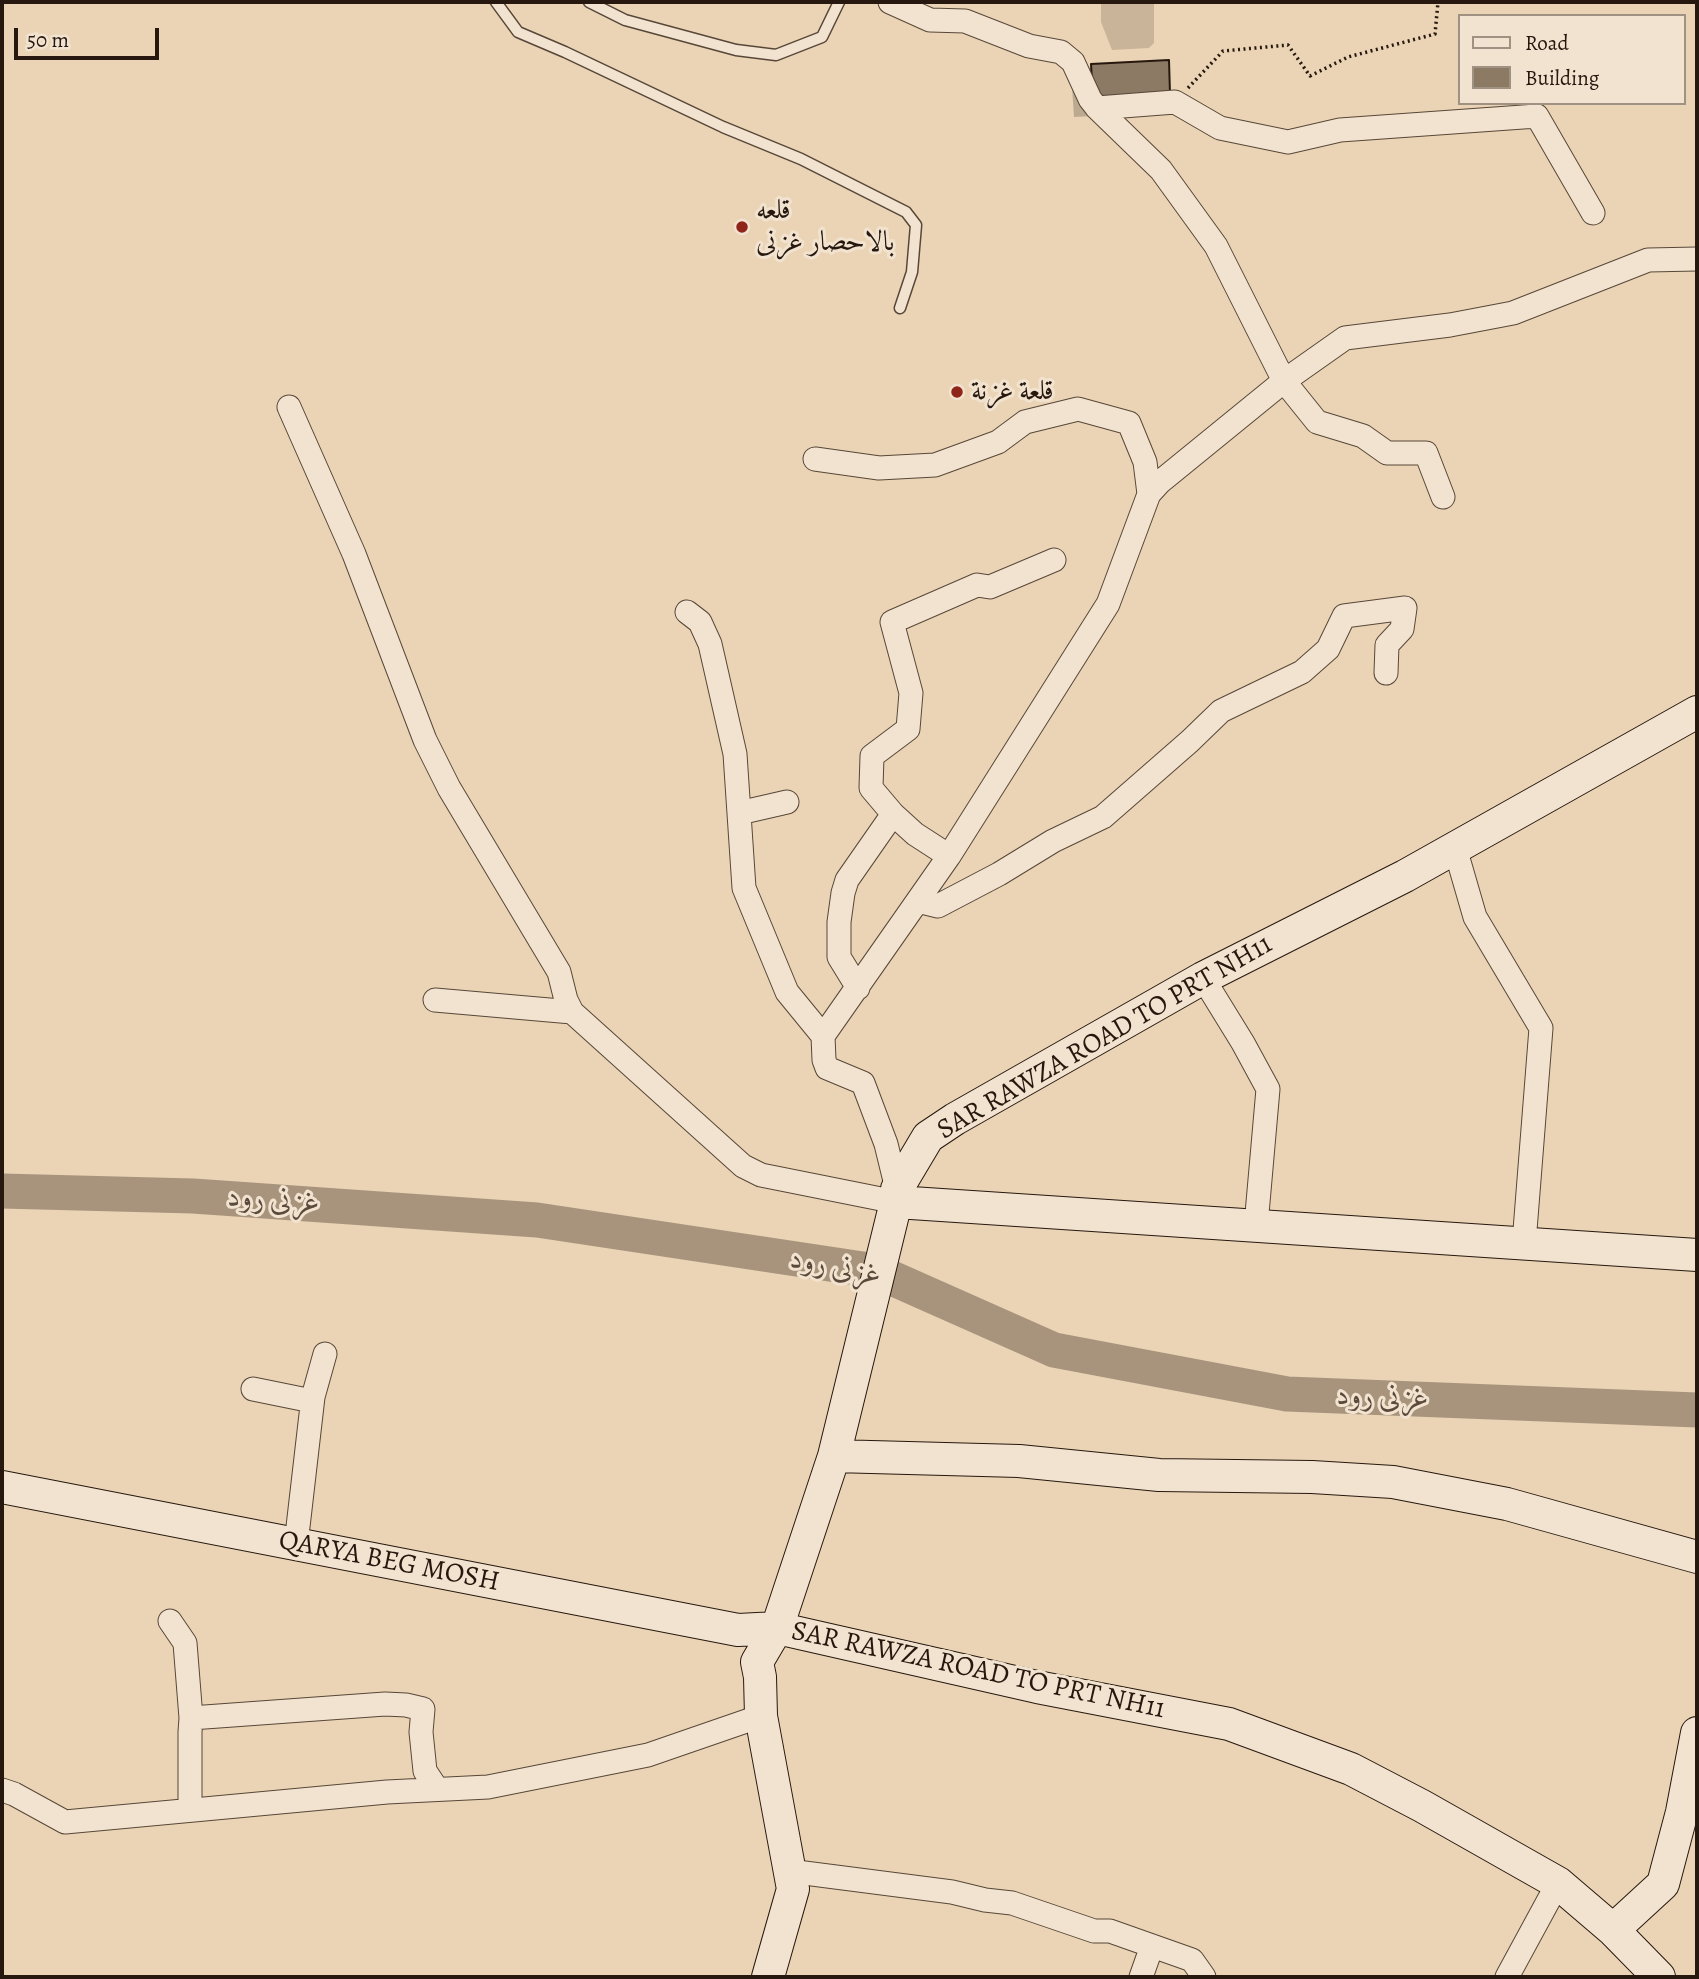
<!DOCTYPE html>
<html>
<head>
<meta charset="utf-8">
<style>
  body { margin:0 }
  #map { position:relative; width:1699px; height:1979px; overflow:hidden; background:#ead4b5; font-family:Alegreya,serif }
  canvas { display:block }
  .frame { position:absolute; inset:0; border:4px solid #27180f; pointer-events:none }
  .legend { position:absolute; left:1458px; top:14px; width:228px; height:91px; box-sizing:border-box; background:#f1e3cf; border:2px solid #a09282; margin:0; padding:9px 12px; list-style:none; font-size:21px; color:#27180f }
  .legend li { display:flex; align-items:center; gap:14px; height:35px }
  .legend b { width:35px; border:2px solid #a09282 }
  .scale { position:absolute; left:14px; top:28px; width:145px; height:32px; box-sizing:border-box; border:4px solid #27180f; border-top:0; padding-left:9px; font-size:21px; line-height:24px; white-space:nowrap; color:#27180f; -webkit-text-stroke:5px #f1e3cf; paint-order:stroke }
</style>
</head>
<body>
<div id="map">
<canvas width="1699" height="1979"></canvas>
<div class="frame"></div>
<ul class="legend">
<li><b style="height:9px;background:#f1e3cf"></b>Road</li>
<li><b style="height:19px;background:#8c7a65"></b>Building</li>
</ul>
<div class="scale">50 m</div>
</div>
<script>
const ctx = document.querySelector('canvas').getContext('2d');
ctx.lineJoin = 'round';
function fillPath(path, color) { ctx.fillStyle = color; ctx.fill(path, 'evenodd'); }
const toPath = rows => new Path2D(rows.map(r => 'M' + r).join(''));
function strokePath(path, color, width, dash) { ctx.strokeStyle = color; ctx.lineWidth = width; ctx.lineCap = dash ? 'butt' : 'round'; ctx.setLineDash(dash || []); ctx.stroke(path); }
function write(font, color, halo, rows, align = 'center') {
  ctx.font = font + ' Alegreya,Amiri,serif'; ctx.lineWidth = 6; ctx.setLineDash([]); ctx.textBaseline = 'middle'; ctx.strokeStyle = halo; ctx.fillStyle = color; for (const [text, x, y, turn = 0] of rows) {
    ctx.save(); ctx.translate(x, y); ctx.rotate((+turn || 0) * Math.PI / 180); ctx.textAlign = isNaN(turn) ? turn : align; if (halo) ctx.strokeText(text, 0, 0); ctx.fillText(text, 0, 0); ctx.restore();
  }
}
const green = toPath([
  [1101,2,1154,2,1154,43,1149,48,1112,50,1101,22]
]);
const shadow = toPath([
  [1092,66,1149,113,1074,117,1072,86]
]);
const river = toPath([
  [2,1191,193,1196,537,1220,876,1271,1054,1350,1287,1394,1697,1410]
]);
const building = toPath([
  [1169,60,1170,94,1093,98,1091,64,1169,60]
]);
const path = toPath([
  [1188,88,1223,51,1288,45,1310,76,1348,57,1435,34,1438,2]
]);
const lane = toPath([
  [496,2,518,32,565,52,723,127,801,159,906,212,916,225,912,272,900,308],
  [589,2,625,20,736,50,776,55,822,37,839,2]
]);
const street = toPath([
  [890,2,930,20,965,21,1029,46,1061,52,1073,62,1090,99,1097,108,1161,170,1216,246,1284,381,1317,422,1363,436,1387,453,1426,453,1443,497],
  [1097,108,1175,102,1220,128,1288,142,1340,130,1537,116,1593,213],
  [289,407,354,554,425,740,449,788,559,972,566,1000,572,1012,743,1166,761,1175,896,1202],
  [815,459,879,468,935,465,998,442,1025,422,1078,409,1129,423,1145,462,1149,494],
  [687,612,700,622,710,644,735,754,744,888,787,992,823,1036,824,1060,827,1068,863,1083,886,1144,897,1189],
  [739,813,787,802],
  [1455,848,1475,917,1541,1028,1524,1243],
  [949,856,915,834,893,814,871,788,872,756,908,729,911,693,892,622,977,585,990,587,1054,560],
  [918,901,938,906,999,874,1053,841,1103,817,1190,741,1221,711,1302,672,1328,649,1344,616,1405,608,1402,629,1387,645,1386,673],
  [1203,978,1243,1043,1268,1089,1256,1225],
  [858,988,839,957,839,922,843,893,847,880,893,814],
  [435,1000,572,1012],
  [823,1036,949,856,1108,604,1149,494,1160,482,1284,381,1345,338,1450,325,1513,313,1648,260,1697,259],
  [253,1389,312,1401],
  [296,1544,313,1397,325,1354],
  [170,1621,185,1643,191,1718,190,1732,190,1810],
  [191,1718,385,1704,406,1705,423,1709,421,1732,425,1771,437,1789],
  [2,1790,14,1794,65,1822,387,1792,488,1787,648,1755,761,1716],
  [789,1871,952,1892,985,1900,1012,1903,1094,1931,1110,1931,1192,1960,1204,1977],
  [1141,1977,1152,1946],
  [1507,1977,1558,1883]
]);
const secondary = toPath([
  [896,1202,1697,1255],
  [834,1456,1019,1461,1159,1475,1312,1477,1393,1482,1507,1504,1697,1557],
  [2,1487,738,1630,777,1628,1037,1687,1229,1724,1351,1769,1422,1806,1558,1883,1613,1930,1659,1977],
  [1613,1930,1663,1884,1682,1812,1697,1733],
  [768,1977,793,1889,761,1716,760,1677,757,1662,777,1628,834,1456,896,1202,897,1189,928,1137,955,1119,1203,978,1405,876,1697,712]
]);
const markers = [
  [742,227,7,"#8f2418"],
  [957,392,7,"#8f2418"]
];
const poiNames = [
  ["قلعه",756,211],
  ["بالاحصار غزنی",756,243],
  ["قلعة غزنة",971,392]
];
const streetNames = [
  ["SAR RAWZA ROAD TO PRT NH11",1105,1038,-30],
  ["QARYA BEG MOSH",389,1562,11],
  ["SAR RAWZA ROAD TO PRT NH11",978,1671,12]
];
const waterNames = [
  ["غزنی رود",274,1201,4],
  ["غزنی رود",836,1268,11],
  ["غزنی رود",1383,1398,2]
];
fillPath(green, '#c9b499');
fillPath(shadow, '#0003');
strokePath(river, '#a8947d', 35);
fillPath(building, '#8c7a65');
strokePath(building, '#27180f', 2);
strokePath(lane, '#584738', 13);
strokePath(street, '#584738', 25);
strokePath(secondary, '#27180f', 34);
strokePath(path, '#27180f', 3.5, [2, 3.5]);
strokePath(lane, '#f1e3cf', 10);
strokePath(street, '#f1e3cf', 23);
strokePath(secondary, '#f1e3cf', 32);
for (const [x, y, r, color] of markers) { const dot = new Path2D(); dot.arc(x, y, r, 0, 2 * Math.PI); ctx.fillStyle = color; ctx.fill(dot); strokePath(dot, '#f1e3cf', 2.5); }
write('28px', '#27180f', '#f1e3cf', poiNames, 'left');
write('28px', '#27180f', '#f1e3cf', streetNames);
write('italic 30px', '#5b4a3b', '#f1e3cf', waterNames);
</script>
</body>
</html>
